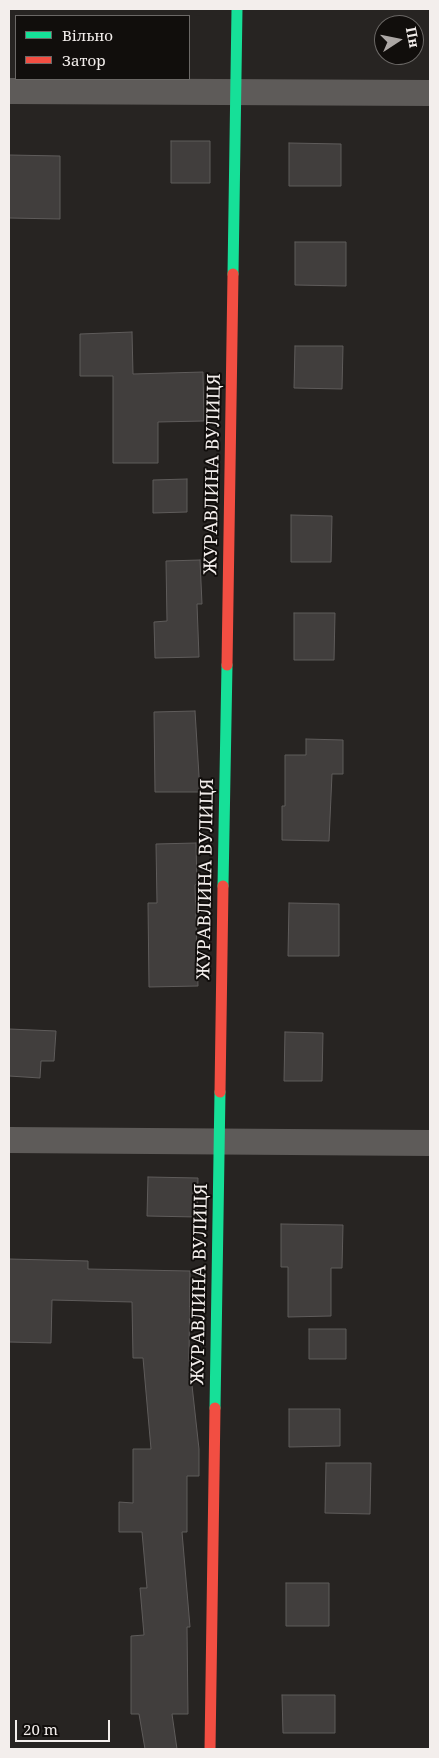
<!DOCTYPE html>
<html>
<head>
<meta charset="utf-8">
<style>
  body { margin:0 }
  #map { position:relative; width:439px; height:1758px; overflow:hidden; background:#272422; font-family:"Noto Serif",serif }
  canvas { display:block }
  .frame { position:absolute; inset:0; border:10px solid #f3eeec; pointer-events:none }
  .legend { position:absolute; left:15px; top:15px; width:175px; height:65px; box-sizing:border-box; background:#110e0c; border:1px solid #6b6866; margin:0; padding:6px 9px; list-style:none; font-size:15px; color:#f3eeec }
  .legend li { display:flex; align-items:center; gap:10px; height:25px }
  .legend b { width:25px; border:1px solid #6b6866 }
  .north { position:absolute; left:374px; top:15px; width:50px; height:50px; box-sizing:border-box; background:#110e0c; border:1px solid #6b6866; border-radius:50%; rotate:79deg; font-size:14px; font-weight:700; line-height:20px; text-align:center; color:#f3eeec }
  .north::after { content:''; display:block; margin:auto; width:18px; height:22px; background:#aca7a5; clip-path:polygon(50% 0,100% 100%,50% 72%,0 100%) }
  .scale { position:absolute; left:15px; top:1720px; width:95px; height:22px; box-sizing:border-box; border:2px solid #f3eeec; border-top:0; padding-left:6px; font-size:15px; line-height:18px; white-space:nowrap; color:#f3eeec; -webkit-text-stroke:4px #110e0c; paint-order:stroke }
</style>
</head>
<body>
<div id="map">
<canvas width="439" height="1758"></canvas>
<div class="frame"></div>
<ul class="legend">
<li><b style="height:6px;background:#16e098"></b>Вільно</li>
<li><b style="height:6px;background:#f24e42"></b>Затор</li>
</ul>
<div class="north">Пн</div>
<div class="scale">20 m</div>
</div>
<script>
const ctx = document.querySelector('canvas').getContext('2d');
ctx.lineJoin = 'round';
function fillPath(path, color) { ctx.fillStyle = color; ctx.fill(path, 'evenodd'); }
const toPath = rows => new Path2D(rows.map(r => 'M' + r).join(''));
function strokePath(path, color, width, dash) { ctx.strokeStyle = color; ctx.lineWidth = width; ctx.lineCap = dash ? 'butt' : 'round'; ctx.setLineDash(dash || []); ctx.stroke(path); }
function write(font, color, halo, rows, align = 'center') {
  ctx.font = font + ' "Noto Serif",serif'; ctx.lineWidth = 4; ctx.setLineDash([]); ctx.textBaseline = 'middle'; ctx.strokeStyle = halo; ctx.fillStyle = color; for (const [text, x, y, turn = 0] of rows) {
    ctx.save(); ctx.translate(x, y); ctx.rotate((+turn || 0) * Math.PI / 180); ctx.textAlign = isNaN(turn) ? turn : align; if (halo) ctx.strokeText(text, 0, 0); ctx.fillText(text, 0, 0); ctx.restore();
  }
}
const building = toPath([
  [171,141,210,141,210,183,171,183,171,141],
  [289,143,341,144,341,186,289,186,289,143],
  [9,155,60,156,60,219,9,218,9,155],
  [295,242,346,242,346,286,295,285,295,242],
  [132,332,133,374,203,372,204,421,158,422,158,463,113,463,113,376,80,376,80,334,132,332],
  [295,346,343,346,342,389,294,388,295,346],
  [187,479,187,512,153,513,153,480,187,479],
  [291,515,332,516,331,562,291,562,291,515],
  [200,560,202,604,197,604,199,657,155,658,154,622,167,621,166,561,200,560],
  [294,613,335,613,334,660,294,660,294,613],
  [195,711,200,792,155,792,154,712,195,711],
  [306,739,343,740,343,774,332,774,329,841,282,840,282,806,285,806,285,755,306,755,306,739],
  [196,843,197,884,195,885,198,986,149,987,148,903,157,903,156,844,196,843],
  [289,903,339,904,339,956,288,956,289,903],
  [9,1029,56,1031,54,1061,41,1061,40,1078,9,1076,9,1029],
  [285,1032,323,1033,322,1081,284,1081,285,1032],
  [148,1177,198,1178,197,1217,147,1216,148,1177],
  [281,1224,343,1225,342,1268,331,1268,331,1316,288,1317,288,1267,281,1267,281,1224],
  [9,1259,88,1261,88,1269,190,1271,189,1358,199,1449,199,1476,187,1476,187,1532,182,1532,190,1627,187,1627,188,1714,172,1714,177,1749,145,1749,139,1714,131,1714,131,1636,144,1635,140,1588,147,1588,142,1532,119,1532,119,1502,133,1503,133,1449,151,1449,143,1358,133,1358,132,1302,52,1300,51,1343,9,1342,9,1259],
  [309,1329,346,1329,346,1359,309,1359,309,1329],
  [289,1409,340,1409,340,1446,289,1447,289,1409],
  [326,1463,371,1463,370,1514,325,1513,326,1463],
  [286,1583,329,1583,329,1626,286,1626,286,1583],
  [282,1695,335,1695,335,1733,283,1733,282,1695]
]);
const street = toPath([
  [9,91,430,93],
  [9,1140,430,1143]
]);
const fast = toPath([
  [233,274,237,9],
  [223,886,227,665],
  [215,1408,220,1092]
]);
const jam = toPath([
  [227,665,233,274],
  [220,1092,223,886],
  [210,1749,215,1408]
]);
const streetNames = [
  ["ЖУРАВЛИНА ВУЛИЦЯ",213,474,-89],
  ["ЖУРАВЛИНА ВУЛИЦЯ",206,879,-89],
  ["ЖУРАВЛИНА ВУЛИЦЯ",200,1284,-89]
];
fillPath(building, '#413e3d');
strokePath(building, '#5f5c5b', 1);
strokePath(street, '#5e5b59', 26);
strokePath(fast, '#16e098', 11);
strokePath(jam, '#f24e42', 11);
write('18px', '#f3eeec', '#110e0c', streetNames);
</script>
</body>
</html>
